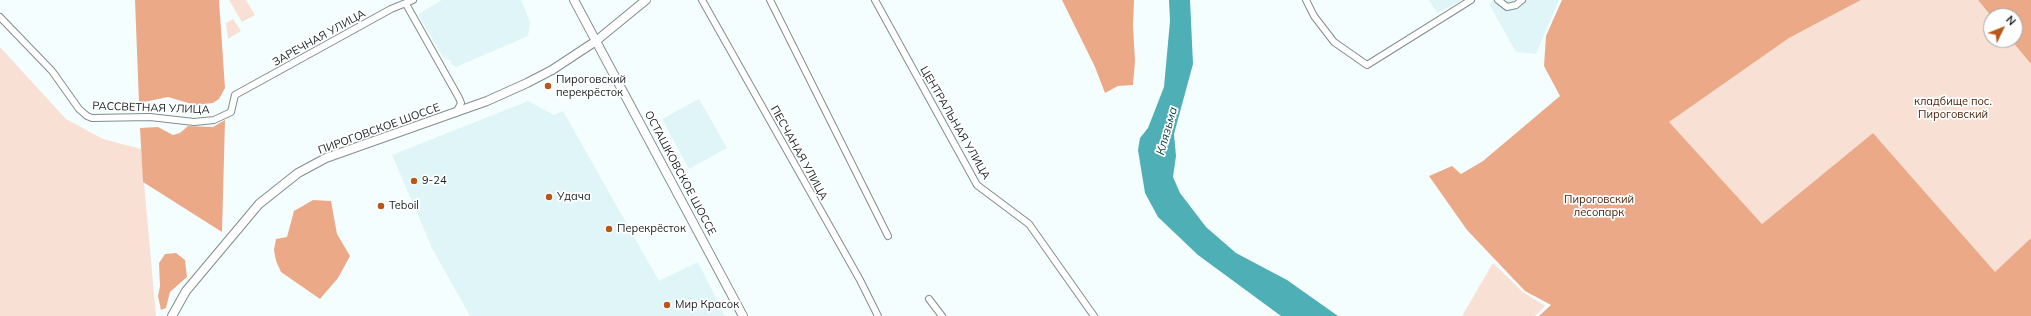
<!DOCTYPE html>
<html>
<head>
<meta charset="utf-8">
<style>
  body { margin:0 }
  #map { position:relative; width:2031px; height:316px; overflow:hidden; background:#f4fefe; font-family:Mulish,sans-serif }
  canvas { display:block }
  .north { position:absolute; left:1983px; top:8px; width:40px; height:40px; box-sizing:border-box; background:#fff; border:1px solid #a3a5a5; border-radius:50%; rotate:47deg; font-size:11px; font-weight:700; line-height:16px; text-align:center; color:#191e1e }
  .north::after { content:''; display:block; margin:auto; width:14px; height:18px; background:#b9571b; clip-path:polygon(50% 0,100% 100%,50% 72%,0 100%) }
</style>
</head>
<body>
<div id="map">
<canvas width="2031" height="316"></canvas>
<div class="north">N</div>
</div>
<script>
const ctx = document.querySelector('canvas').getContext('2d');
ctx.lineJoin = 'round';
function fillPath(path, color) { ctx.fillStyle = color; ctx.fill(path, 'evenodd'); }
const toPath = rows => new Path2D(rows.map(r => 'M' + r).join(''));
function strokePath(path, color, width, dash) { ctx.strokeStyle = color; ctx.lineWidth = width; ctx.lineCap = dash ? 'butt' : 'round'; ctx.setLineDash(dash || []); ctx.stroke(path); }
function write(font, color, halo, rows, align = 'center') {
  ctx.font = font + ' Mulish,sans-serif'; ctx.lineWidth = 3.5; ctx.setLineDash([]); ctx.textBaseline = 'middle'; ctx.strokeStyle = halo; ctx.fillStyle = color; for (const [text, x, y, turn = 0] of rows) {
    ctx.save(); ctx.translate(x, y); ctx.rotate((+turn || 0) * Math.PI / 180); ctx.textAlign = isNaN(turn) ? turn : align; if (halo) ctx.strokeText(text, 0, 0); ctx.fillText(text, 0, 0); ctx.restore();
  }
}
const built = toPath([
  [442,0,521,0,530,22,528,36,456,67,450,63,451,61,443,57,418,14],
  [1429,0,1462,0,1437,13],
  [1494,0,1559,0,1536,54,1516,52,1489,4],
  [699,99,727,148,689,169,662,119],
  [528,101,554,115,563,111,659,281,698,262,725,316,470,316,432,248,392,155]
]);
const green = toPath([
  [229,0,246,0,255,15,242,22],
  [1861,0,1978,0,1991,16,1991,40,2011,40,2031,64,2031,238,1995,273,1873,133,1762,224,1668,122,1789,38],
  [233,19,241,31,228,39,226,23],
  [0,47,66,119,103,139,141,149,156,316,0,316],
  [1493,263,1523,292,1545,306,1535,316,1462,316]
]);
const forest = toPath([
  [135,0,219,0,225,88,219,99,213,103,195,105,168,97,139,103],
  [1062,0,1134,0,1133,26,1135,61,1133,85,1118,86,1105,93,1095,67],
  [1562,0,1861,0,1789,38,1669,122,1762,224,1873,133,1995,272,2031,238,2031,316,1539,316,1551,305,1525,291,1467,230,1429,176,1452,166,1461,174,1483,161,1560,96,1544,66,1546,36],
  [1978,0,2031,0,2031,64,2011,40,2015,40,2015,16,1991,16],
  [225,120,222,232,143,182,140,128,158,127,173,135,180,133,188,126,213,127],
  [313,200,331,201,337,234,350,256,338,278,320,299,281,272,276,261,274,250,276,239,287,237,294,211],
  [176,253,185,260,187,277,170,292,166,308,161,310,158,296,160,286,159,263,165,254]
]);
const water = toPath([
  [1169,0,1190,0,1193,64,1174,134,1176,156,1173,177,1180,193,1206,227,1236,253,1287,280,1338,316,1281,316,1198,255,1158,217,1145,193,1138,150,1140,138,1148,128,1164,87,1170,21]
]);
const street = toPath([
  [702,0,860,280,878,316],
  [770,0,888,236],
  [875,0,977,185,1029,224,1094,316],
  [1306,0,1314,16,1334,42,1367,65,1471,0],
  [1498,0,1507,7,1516,5,1522,0],
  [406,4,459,98,461,103,456,113],
  [0,17,52,71,79,109,87,116,92,118,150,117,194,122,214,120,231,112,235,95,391,9,413,0],
  [929,299,942,316]
]);
const secondary = toPath([
  [574,0,743,316],
  [172,316,186,291,259,204,298,173,326,158,487,101,527,83,552,70,596,41,646,0]
]);
const markers = [
  [548,86,4,"#b9571b"],
  [414,181,4,"#b9571b"],
  [549,197,4,"#b9571b"],
  [381,206,4,"#b9571b"],
  [609,229,4,"#b9571b"],
  [667,305,4,"#b9571b"]
];
const streetNames = [
  ["ЗАРЕЧНАЯ УЛИЦА",319,38,-29],
  ["РАССВЕТНАЯ УЛИЦА",151,108,2],
  ["ЦЕНТРАЛЬНАЯ УЛИЦА",955,123,60],
  ["ПИРОГОВСКОЕ ШОССЕ",379,129,-20],
  ["ПЕСЧАНАЯ УЛИЦА",799,153,61],
  ["ОСТАШКОВСКОЕ ШОССЕ",680,173,62]
];
const poiNames = [
  ["Пироговский",556,80],
  ["перекрёсток",556,93],
  ["9-24",422,181],
  ["Удача",557,197],
  ["Teboil",389,206],
  ["Перекрёсток",617,229],
  ["Мир Красок",675,305]
];
const parkNames = [
  ["кладбище пос.",1953,102],
  ["Пироговский",1953,115],
  ["Пироговский",1599,200],
  ["лесопарк",1599,213]
];
const waterNames = [
  ["Клязьма",1167,131,-74]
];
fillPath(built, '#dff5f7');
fillPath(green, '#f9e0d4');
fillPath(forest, '#eba988');
fillPath(water, '#4fafb6');
strokePath(street, '#828d8e', 8);
strokePath(secondary, '#828d8e', 10);
strokePath(street, '#fff', 6);
strokePath(secondary, '#fff', 8);
for (const [x, y, r, color] of markers) { const dot = new Path2D(); dot.arc(x, y, r, 0, 2 * Math.PI); ctx.fillStyle = color; ctx.fill(dot); strokePath(dot, '#fff', 1.5); }
write('11px', '#191e1e', '#fff', streetNames);
write('11px', '#191e1e', '#fff', poiNames, 'left');
write('11px', '#4d230c', '#fff', parkNames);
write('italic 12px', '#0b3a3d', '#fff', waterNames);
</script>
</body>
</html>
